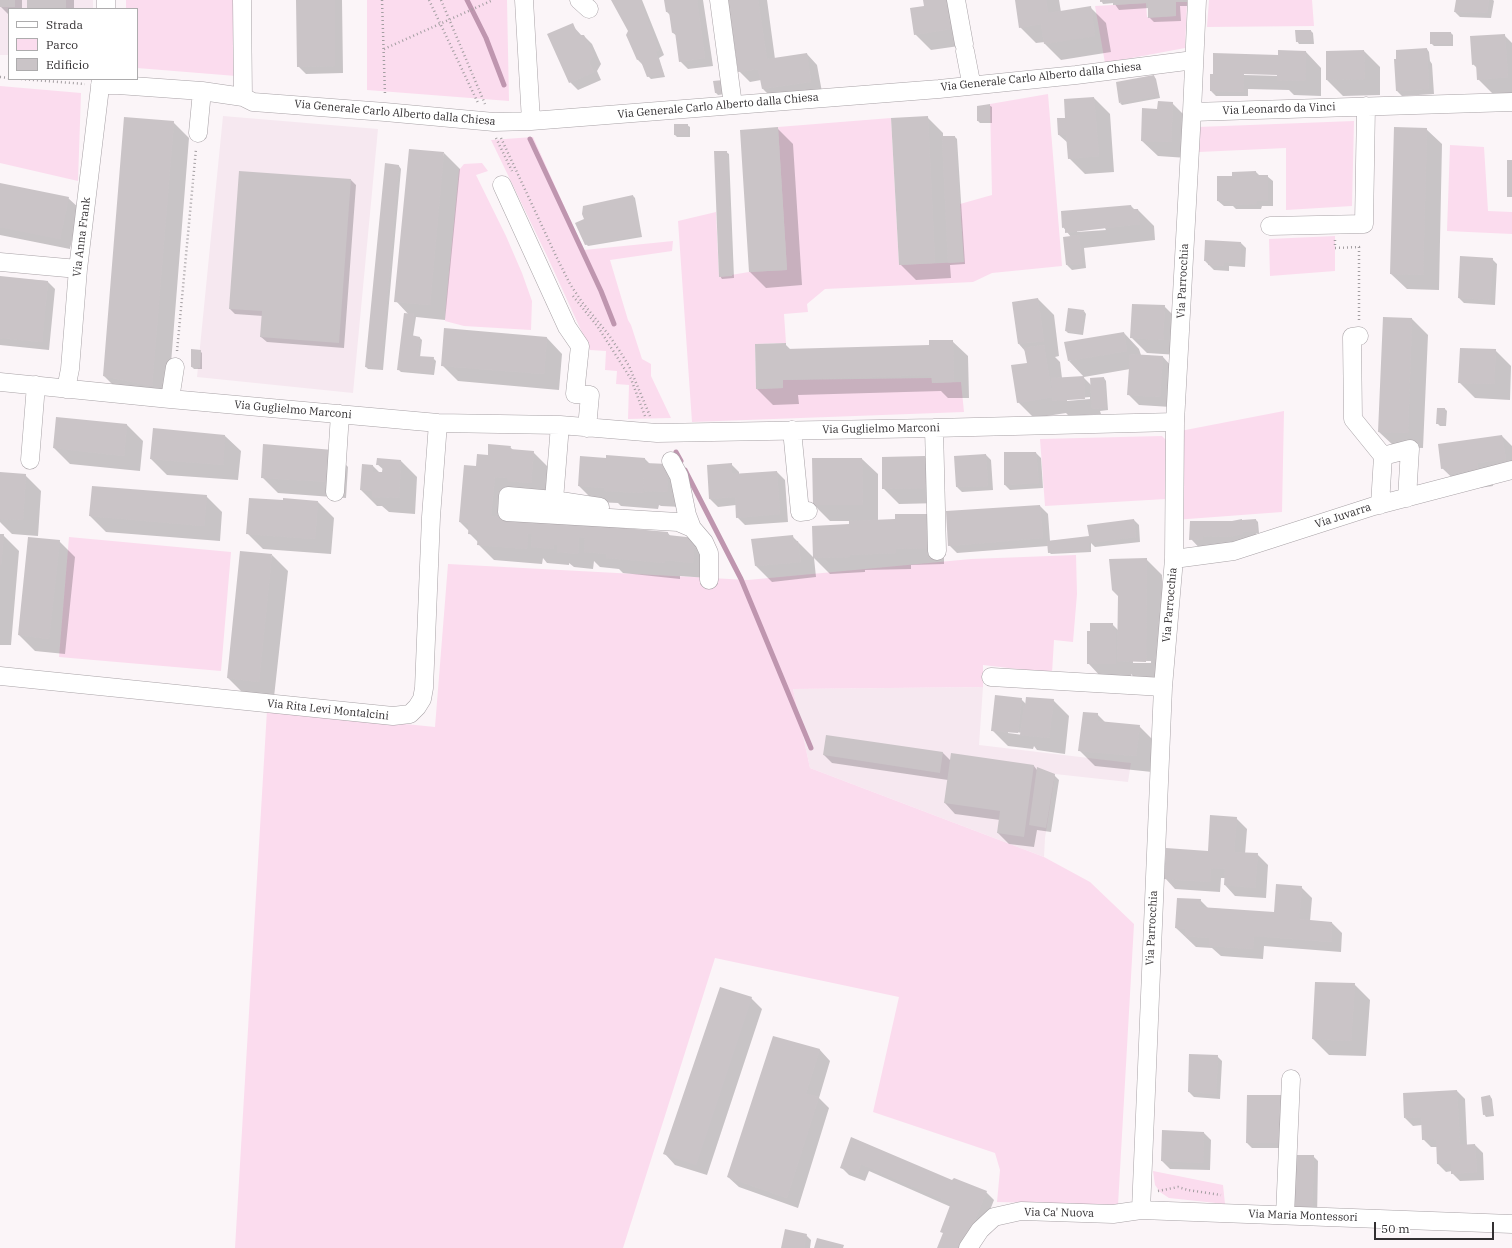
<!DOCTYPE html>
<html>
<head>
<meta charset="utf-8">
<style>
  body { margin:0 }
  #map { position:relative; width:1512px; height:1248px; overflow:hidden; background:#fbf5f8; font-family:"IBM Plex Serif",serif }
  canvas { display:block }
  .legend { position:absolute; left:8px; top:8px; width:130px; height:72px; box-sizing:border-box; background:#fff; border:1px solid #adacad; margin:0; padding:5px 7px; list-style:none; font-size:12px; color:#333032 }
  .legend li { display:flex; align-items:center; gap:8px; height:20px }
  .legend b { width:20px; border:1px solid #adacad }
  .scale { position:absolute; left:1374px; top:1222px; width:120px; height:18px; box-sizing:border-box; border:2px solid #333032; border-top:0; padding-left:5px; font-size:12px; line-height:14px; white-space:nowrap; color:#333032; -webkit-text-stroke:3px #fff; paint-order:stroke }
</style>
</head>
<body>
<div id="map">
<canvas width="1512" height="1248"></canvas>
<ul class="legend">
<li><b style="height:5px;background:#fff"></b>Strada</li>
<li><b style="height:11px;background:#fbdcee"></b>Parco</li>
<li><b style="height:11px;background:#cac4c7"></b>Edificio</li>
</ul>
<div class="scale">50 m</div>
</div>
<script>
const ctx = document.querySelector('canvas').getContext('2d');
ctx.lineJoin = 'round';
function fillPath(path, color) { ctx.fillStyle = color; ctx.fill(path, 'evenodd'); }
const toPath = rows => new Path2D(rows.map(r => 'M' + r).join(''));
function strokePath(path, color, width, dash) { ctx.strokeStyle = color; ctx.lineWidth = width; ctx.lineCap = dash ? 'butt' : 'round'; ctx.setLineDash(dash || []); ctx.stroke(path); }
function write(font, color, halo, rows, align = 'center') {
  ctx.font = font + ' "IBM Plex Serif",serif'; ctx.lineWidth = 3; ctx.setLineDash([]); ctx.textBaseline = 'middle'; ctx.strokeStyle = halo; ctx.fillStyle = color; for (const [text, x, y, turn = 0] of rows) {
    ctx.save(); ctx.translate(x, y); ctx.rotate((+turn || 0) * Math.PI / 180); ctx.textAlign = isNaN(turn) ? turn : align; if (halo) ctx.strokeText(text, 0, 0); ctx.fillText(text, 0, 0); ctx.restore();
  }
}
const built = toPath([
  [0,0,93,0,93,9,9,9,9,55,0,55],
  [223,116,378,129,353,393,197,377],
  [983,687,979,745,1131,763,1128,782,1055,774,1045,838,1044,857,810,768,793,689]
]);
const green = toPath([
  [126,0,233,0,236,76,137,68,137,9,126,9],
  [367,0,507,0,509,101,367,90],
  [1209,0,1312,0,1314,26,1207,27],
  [1176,2,1187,2,1185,48,1105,63,1095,6,1146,3,1147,17,1176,16],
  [0,86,81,93,78,181,0,163],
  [1048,94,1062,266,992,273,973,282,825,289,807,304,808,312,784,314,786,343,755,344,756,389,783,388,783,380,932,378,932,383,961,382,964,412,692,422,678,221,716,212,719,277,749,272,787,270,778,127,891,118,899,265,963,262,960,204,992,195,990,104],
  [1354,121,1352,206,1286,210,1286,148,1199,152,1198,127],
  [533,137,584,250,673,241,672,251,610,260,628,320,631,325,642,359,651,364,651,376,671,418,628,419,629,385,616,384,617,371,605,370,606,351,590,350,548,258,491,140],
  [1450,145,1484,147,1488,211,1512,212,1512,234,1447,231],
  [482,163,488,171,476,175,506,236,522,273,532,301,531,330,464,326,445,321,446,303,459,170,464,164],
  [1335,236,1335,271,1270,276,1269,239],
  [1284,411,1282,512,1174,520,1175,432],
  [1162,436,1168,442,1166,499,1045,506,1040,439],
  [69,537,231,552,221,671,59,657],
  [1076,555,1077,594,1073,642,1054,640,1052,673,983,665,983,687,793,689,810,768,1044,857,1090,882,1134,924,1118,1205,997,1202,1000,1170,995,1153,873,1112,899,997,715,958,623,1248,235,1248,267,710,435,727,448,564,748,580,971,559],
  [1153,1171,1223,1185,1225,1204,1169,1198,1160,1192,1155,1185]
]);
const shadow = toPath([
  [1,0,22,0,22,9,9,9,9,15,1,7],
  [28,0,74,0,74,9,28,9],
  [297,0,342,0,343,73,306,74,298,66],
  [613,0,642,0,664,55,659,58,665,77,651,79,648,76,643,65,638,60,627,35,629,31],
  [665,0,703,0,713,66,688,69,680,61,677,36,673,33,671,16,667,12],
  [729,0,767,0,775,59,807,54,817,65,822,92,773,99,763,89,761,80,750,82,739,71],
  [924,0,957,0,966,45,931,50,915,34,925,7],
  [1016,0,1059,0,1061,12,1090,7,1106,23,1111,52,1061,60,1045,44,1045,42,1036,43,1020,27],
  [1101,0,1187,0,1187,6,1180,6,1181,21,1154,22,1149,17,1149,8,1119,10,1114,3,1103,4],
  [1457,0,1493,0,1494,1,1491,18,1460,17,1455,12],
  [572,25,582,36,584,36,592,44,601,64,597,71,601,80,578,90,570,82],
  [1311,31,1313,33,1314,44,1299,44,1297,41],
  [1451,33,1453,35,1453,46,1434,46,1431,43],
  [1504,35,1512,43,1512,94,1494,95,1478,79,1478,69,1473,64],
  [1427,49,1429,52,1430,61,1432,64,1434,94,1402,96,1397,91],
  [1279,51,1306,52,1321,68,1321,96,1294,95,1289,90,1248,89,1248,96,1216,96,1211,91,1211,75,1214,75,1214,54,1279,56],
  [1241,73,1282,74,1282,76,1244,75],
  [1364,51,1380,67,1380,95,1343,96,1327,80],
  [1154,76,1156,79,1160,98,1122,105,1120,103],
  [714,82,726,94,718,95,716,93],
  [1094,98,1110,114,1114,172,1085,174,1069,158,1068,143,1059,135],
  [1172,103,1188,119,1187,158,1158,156,1142,141,1158,110],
  [989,105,992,107,992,123,980,123,978,121,978,107],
  [927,117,943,133,943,137,955,137,957,139,965,264,950,265,951,278,916,280,900,264],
  [173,122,189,138,168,401,120,392,104,376],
  [687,125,690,127,690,137,677,137,675,135],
  [777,128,793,144,802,285,766,288,750,272],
  [1426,129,1442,144,1439,290,1407,289,1391,274],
  [726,152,729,154,734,278,722,279,720,276],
  [444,153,460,169,445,320,416,317,413,336,420,338,422,340,420,357,433,358,436,361,434,375,401,372,398,369,409,315,396,301],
  [386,164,399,166,401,169,383,370,368,369,366,367],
  [1256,172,1260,176,1267,176,1273,181,1273,206,1262,206,1261,209,1236,209,1233,206,1224,206,1218,201,1233,177],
  [351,180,356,185,344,348,267,342,261,337,263,316,235,314,230,309],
  [0,184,68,198,79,208,70,249,0,235],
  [633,196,635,198,642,237,588,246,586,244],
  [1131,206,1135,210,1138,210,1154,226,1155,240,1084,248,1086,268,1072,270,1067,265,1071,237,1063,227],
  [1105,228,1106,230,1077,232,1077,230],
  [1241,243,1246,248,1245,267,1229,266,1229,271,1214,270,1205,261],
  [1492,259,1497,264,1495,305,1464,303,1459,298],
  [0,277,47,281,55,289,49,350,0,345],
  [1038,299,1054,315,1059,356,1055,357,1060,362,1062,378,1083,377,1091,385,1104,378,1106,381,1108,410,1100,411,1101,414,1069,416,1066,413,1034,418,1018,402,1028,364,1025,351,1019,344],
  [1090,397,1090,399,1067,401,1067,399],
  [1164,306,1180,322,1178,355,1147,353,1132,338],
  [1084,311,1086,314,1083,335,1068,333,1066,331],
  [1384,318,1412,319,1428,335,1423,448,1395,447,1379,432],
  [1124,333,1139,349,1141,355,1163,357,1173,368,1171,407,1139,405,1128,394,1130,369,1084,377,1069,361],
  [547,338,562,354,559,390,458,381,442,365],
  [952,341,968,356,969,398,948,398,941,391,798,395,799,404,773,405,757,389,785,344,791,350,930,346],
  [1495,350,1511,366,1510,400,1475,398,1459,382],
  [200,351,202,353,202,369,194,369,192,367],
  [1445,409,1447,411,1446,426,1440,426,1437,423],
  [57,418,127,425,143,441,140,471,70,464,54,448],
  [225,436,241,451,238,480,167,475,151,459],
  [1502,436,1512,446,1512,476,1492,479,1493,486,1465,490,1442,468],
  [510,447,514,451,533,452,549,468,546,498,616,528,668,533,671,537,695,539,708,578,680,576,680,579,623,573,619,569,600,567,594,561,593,569,574,567,569,563,569,565,547,563,543,558,542,564,494,560,478,544,478,542,469,533,469,531,460,522,477,467,489,456],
  [333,451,348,467,346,498,278,493,262,477],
  [1005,453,1036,453,1041,458,1043,488,1010,490,1005,485],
  [986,455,991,460,993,490,962,492,957,487],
  [925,457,941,473,941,503,899,504,883,488],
  [607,459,645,459,650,464,667,465,682,507,661,506,659,505,658,509,621,506,618,503,595,502,579,486],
  [862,459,878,474,878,521,944,531,944,564,911,565,911,569,865,570,865,572,830,574,814,558,850,525,850,521,830,521,814,505],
  [401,461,417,477,415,514,389,512,382,506,377,506,361,490,373,466,380,473,383,473,384,470,377,464],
  [731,464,739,472,739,475,777,472,785,480,788,522,745,525,737,517,736,505,718,507,710,499],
  [0,473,25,475,41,491,38,536,12,534,0,522],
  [206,496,222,512,220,541,106,532,90,516],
  [318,502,334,518,331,554,263,549,247,533],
  [1040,506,1048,514,1050,541,1090,537,1134,520,1139,525,1140,542,1095,547,1091,543,1091,552,1051,554,1049,552,1048,546,957,553,949,545],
  [1242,520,1243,521,1256,520,1258,522,1259,533,1256,533,1258,535,1206,555,1191,539,1232,522],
  [0,535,3,535,19,551,11,645,0,645],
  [792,536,814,558,816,577,772,582,756,566,753,540],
  [59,541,75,557,65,654,35,651,19,635],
  [272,555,288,571,274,697,244,694,228,678],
  [1146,559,1162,575,1162,677,1134,677,1131,674,1131,679,1103,679,1088,663,1091,632,1112,624,1118,630],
  [1133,661,1151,661,1151,663,1133,663],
  [1021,699,1026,704,1053,700,1069,716,1065,754,1037,750,1034,746,1033,749,1008,746,992,730],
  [1008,731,1023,733,1023,735,1008,733],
  [1097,714,1106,723,1139,726,1155,742,1152,772,1095,766,1079,750],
  [943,753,951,761,1034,766,1037,770,1054,775,1059,780,1051,832,1037,830,1034,847,1009,844,998,833,1000,820,955,814,945,803,948,780,832,763,824,755],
  [1236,818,1247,829,1245,854,1257,854,1268,865,1266,898,1235,896,1225,885,1225,878,1221,878,1220,892,1175,889,1165,878,1209,852],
  [1301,887,1312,898,1310,921,1332,923,1342,933,1341,952,1264,946,1263,959,1221,956,1212,948,1196,947,1176,928,1200,900,1208,908,1275,913],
  [1354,984,1370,1000,1366,1056,1329,1055,1313,1039],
  [751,998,762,1009,707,1175,675,1165,665,1154],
  [774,1037,820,1050,830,1061,819,1098,829,1108,798,1208,739,1187,728,1177],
  [1217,1056,1222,1061,1220,1099,1194,1097,1189,1092],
  [1457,1091,1465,1099,1467,1145,1475,1145,1483,1153,1484,1180,1460,1181,1452,1173,1452,1171,1446,1172,1438,1164,1437,1147,1431,1147,1423,1139,1422,1125,1413,1126,1405,1118],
  [1490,1096,1492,1099,1494,1116,1486,1117,1484,1114],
  [1289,1101,1288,1148,1252,1148,1247,1143],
  [1204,1133,1211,1140,1210,1170,1170,1169,1162,1161],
  [852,1138,952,1181,986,1192,994,1200,975,1248,938,1248,944,1234,951,1207,869,1171,865,1181,849,1175,841,1167],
  [1313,1156,1318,1161,1317,1219,1299,1219],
  [806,1235,811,1240,810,1248,782,1248]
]);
const stream = toPath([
  [467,0,486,38,504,85],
  [530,139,601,291,614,324],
  [676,452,681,461],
  [685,470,741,579,811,748]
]);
const building = toPath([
  [0,0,15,0,15,7,0,7],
  [27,0,66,0,66,9,27,9],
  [296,0,335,0,335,66,297,67],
  [611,0,640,0,659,50,656,52,664,75,647,77,640,59,637,60,626,35,628,31],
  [664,0,697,0,705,58,679,62,675,32,672,33,669,12,666,12],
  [728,0,758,0,767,59,807,53,811,82,762,89,758,69,738,72],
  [923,0,947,0,951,29,914,35,910,8,924,6],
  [1015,0,1046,0,1048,13,1091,6,1095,36,1044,44,1041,24,1019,28],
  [1100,0,1183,0,1183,2,1176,2,1176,16,1148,18,1148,3,1113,5,1113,1,1100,2],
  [1456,0,1489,0,1487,13,1454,12],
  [573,23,578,35,584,35,594,56,589,62,594,72,569,83,547,34],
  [1295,30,1311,30,1312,42,1296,42],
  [1430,32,1451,32,1451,44,1430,44],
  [1505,34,1508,77,1477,80,1476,64,1472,65,1470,36],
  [1427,48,1429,89,1396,91,1394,59,1396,59,1396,50],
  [1278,50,1306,51,1305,81,1277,80,1277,75,1244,74,1243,92,1210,91,1210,74,1213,74,1213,53,1278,55],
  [1364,50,1365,79,1326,80,1326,51],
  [1154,75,1158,96,1119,103,1116,82],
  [723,80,724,93,715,93,713,81],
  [1094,97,1099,156,1068,159,1066,135,1058,135,1057,118,1065,118,1064,99],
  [1158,101,1173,102,1171,142,1141,141,1142,108,1157,109],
  [990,104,990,121,977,121,977,106],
  [928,116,935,263,899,265,891,118],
  [124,117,174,121,152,386,103,376],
  [674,124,688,124,688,135,674,135],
  [778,127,787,270,749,272,740,130],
  [1394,127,1427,128,1423,275,1390,274],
  [942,136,955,136,964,262,948,263],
  [409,149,444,152,430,305,394,302],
  [714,151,727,151,732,276,719,277],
  [1507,160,1512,160,1512,197,1507,197],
  [385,163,399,165,381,369,365,367],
  [239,171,351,179,339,343,260,337,262,311,229,309],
  [1256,171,1256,175,1268,175,1268,201,1257,201,1256,204,1230,205,1230,201,1217,201,1217,176,1232,176,1232,172],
  [0,183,69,197,60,239,0,227],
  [633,195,640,235,585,245,575,223,584,219,582,214,583,206],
  [1131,205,1132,209,1138,209,1140,224,1065,233,1065,227,1062,228,1061,211],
  [1079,235,1082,264,1066,265,1063,237],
  [1205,240,1241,242,1240,263,1224,262,1224,266,1208,265,1208,261,1204,261],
  [1460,256,1493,258,1490,300,1458,298],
  [0,276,48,281,42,342,0,338],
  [1038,298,1044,341,1018,344,1012,302],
  [1132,304,1165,305,1163,340,1130,338],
  [1068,308,1084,310,1081,333,1065,331],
  [404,313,414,314,411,335,420,337,418,356,434,357,432,373,397,370],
  [1383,317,1412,318,1408,433,1378,432],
  [444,328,547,337,544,374,441,366],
  [1124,332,1127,351,1068,361,1064,342],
  [929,340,953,340,954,382,932,383,931,375,783,380,783,388,756,389,755,344,786,343,786,349,929,345],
  [1044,345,1052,393,1051,378,1084,376,1085,399,1052,401,1053,397,1017,403,1011,365,1027,363,1024,348],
  [1460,348,1496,349,1494,384,1458,383],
  [191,349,201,350,200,368,191,367],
  [1130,354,1163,356,1160,397,1127,395],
  [1104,377,1106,408,1092,409,1090,378],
  [1437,408,1445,408,1445,424,1436,424],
  [56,417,127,424,124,456,53,448],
  [153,428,225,435,223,465,150,459],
  [1502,435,1506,459,1477,463,1478,470,1448,474,1447,468,1441,469,1438,444],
  [263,444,333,450,331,482,261,478],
  [488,444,511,446,510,449,534,451,531,483,508,481,507,478,495,477,491,516,668,532,668,535,695,538,693,563,665,560,665,563,606,558,607,554,584,552,585,538,579,537,578,554,557,552,557,545,554,545,553,549,531,547,532,534,528,534,527,549,477,545,478,535,468,534,469,523,459,522,464,465,476,466,477,454,488,455],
  [1004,452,1036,452,1039,483,1004,485],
  [986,454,988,486,956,487,954,456],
  [606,455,645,458,645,463,668,464,667,492,644,491,644,477,643,493,604,491,604,488,578,486,580,456,606,458],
  [925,456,926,488,882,489,882,457],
  [377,458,401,460,399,498,372,497,372,491,360,490,362,464,373,465,373,472,382,472,383,465,376,465],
  [812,458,862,458,863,505,813,505],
  [732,463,732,474,777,471,780,514,736,518,735,497,709,499,707,465],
  [0,472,26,474,23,520,0,519],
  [92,486,207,495,204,526,89,516],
  [249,498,283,500,283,498,318,501,315,539,246,534],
  [1040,505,1043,538,948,546,946,511],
  [895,514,928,514,929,548,896,549,896,553,850,555,850,557,813,558,812,526,849,524,849,521,895,519],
  [1134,519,1136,537,1089,543,1089,550,1048,553,1047,541,1089,536,1087,525],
  [1242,519,1242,520,1256,519,1257,531,1243,532,1243,534,1227,537,1203,536,1203,539,1189,540,1190,521,1232,521],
  [0,534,4,534,1,565,0,565],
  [793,535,794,542,798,541,801,562,755,566,751,539],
  [28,537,60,540,49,639,18,635],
  [240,551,272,554,259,682,227,678],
  [1147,558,1146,662,1117,661,1118,596,1112,590,1109,559],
  [1090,623,1113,623,1113,630,1116,630,1116,664,1087,664,1087,631,1090,631],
  [995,695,1022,698,1018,733,991,731],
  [1026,697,1054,699,1049,738,1020,735,1024,706,1025,706],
  [1083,712,1098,713,1098,721,1140,725,1136,756,1078,751],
  [826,735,943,752,940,773,823,755],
  [951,753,1034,765,1024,837,997,833,1000,811,944,803],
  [1037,767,1055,774,1046,828,1029,825],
  [1210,815,1237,817,1234,852,1258,853,1255,888,1224,885,1225,869,1211,868,1210,882,1164,879,1166,848,1208,851],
  [1276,884,1302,886,1299,919,1332,922,1331,942,1254,936,1253,949,1209,946,1209,938,1185,936,1185,929,1175,928,1177,898,1201,899,1200,907,1274,912],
  [1315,982,1355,983,1351,1041,1312,1039],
  [720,987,752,997,696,1165,663,1154],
  [773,1036,820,1049,806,1094,819,1097,787,1198,727,1177],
  [1189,1054,1218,1055,1216,1094,1188,1092],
  [1457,1090,1460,1145,1475,1144,1477,1172,1451,1174,1451,1163,1437,1164,1436,1139,1422,1140,1421,1117,1404,1118,1403,1093],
  [1247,1095,1284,1095,1283,1143,1246,1143],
  [1490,1095,1493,1114,1483,1115,1481,1097],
  [1162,1130,1204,1132,1203,1163,1161,1161],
  [851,1137,952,1180,954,1178,987,1191,966,1242,960,1248,937,1248,943,1233,940,1232,951,1203,861,1164,858,1174,840,1168],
  [1294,1155,1314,1155,1312,1214,1293,1214],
  [785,1229,807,1234,804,1248,781,1248],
  [817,1238,844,1245,843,1248,814,1248]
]);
const path = toPath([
  [382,0,385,95],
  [429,0,478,103],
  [441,0,485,104],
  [384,49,493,0],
  [0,77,9,78],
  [21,79,85,84],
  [496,138,512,171],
  [501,138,556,256,570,284,582,302,608,334,619,350,629,366,650,416],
  [1335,240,1335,248,1359,247,1359,320],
  [573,296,598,327,631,379,645,416],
  [177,351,196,149],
  [1158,1191,1178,1187,1188,1190,1221,1195]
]);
const minor = toPath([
  [242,0,243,97],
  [524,0,531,121],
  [579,0,589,9],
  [719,0,733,105],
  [956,0,964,44],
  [106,9,106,0],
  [965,51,971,82,975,85],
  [100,85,118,85,202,91,243,97,253,102,385,112,494,122,531,121,939,89,1076,75,1194,60],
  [1192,112,1512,102],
  [198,133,202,91],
  [502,185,567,327,580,346,575,394,590,395,587,428],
  [1270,226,1364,224,1366,106],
  [0,262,78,269],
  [1359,336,1352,337,1353,419,1383,456,1380,505],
  [0,382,170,399,438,423,560,425,657,433,934,428,1175,422],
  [66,389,70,369,78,269,101,79],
  [170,399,175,367],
  [560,425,554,500,508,496,507,512,678,522,692,528,704,542,709,553,709,580],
  [934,428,937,551],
  [792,430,800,512,808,511],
  [1383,456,1410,449,1407,498],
  [30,460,36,385],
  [671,461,679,476,687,515,692,528],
  [335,492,340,414],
  [553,511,554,500,600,507],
  [1174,559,1234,551,1374,506,1512,470],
  [0,676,393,716,410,714,417,707,422,699,424,688,431,517,438,423],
  [991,677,1163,687],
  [1141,1210,1163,687,1174,559,1175,422,1192,112,1197,0],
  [1285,1215,1291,1079],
  [968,1248,980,1230,994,1217,1021,1211,1113,1214,1141,1210,1512,1224]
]);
const streetNames = [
  ["Via Generale Carlo Alberto dalla Chiesa",1041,77,-6],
  ["Via Generale Carlo Alberto dalla Chiesa",718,106,-5],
  ["Via Leonardo da Vinci",1279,109,-2],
  ["Via Generale Carlo Alberto dalla Chiesa",395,113,5],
  ["Via Anna Frank",82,237,-83],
  ["Via Parrocchia",1183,281,-87],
  ["Via Guglielmo Marconi",293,410,5],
  ["Via Guglielmo Marconi",881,429,-1],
  ["Via Juvarra",1343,516,-18],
  ["Via Parrocchia",1170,605,-85],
  ["Via Rita Levi Montalcini",328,710,6],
  ["Via Parrocchia",1152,928,-87],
  ["Via Ca' Nuova",1059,1213,1],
  ["Via Maria Montessori",1303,1216,2]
];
fillPath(built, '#f6e8f0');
fillPath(green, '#fbdcee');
fillPath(shadow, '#0003');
strokePath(stream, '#bf96af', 5);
fillPath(building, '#cac4c7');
strokePath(minor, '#a8a2a6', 19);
strokePath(path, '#a39ea1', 2.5, [1, 3]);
strokePath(minor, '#fff', 18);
write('11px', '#333032', '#fff', streetNames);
</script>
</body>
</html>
